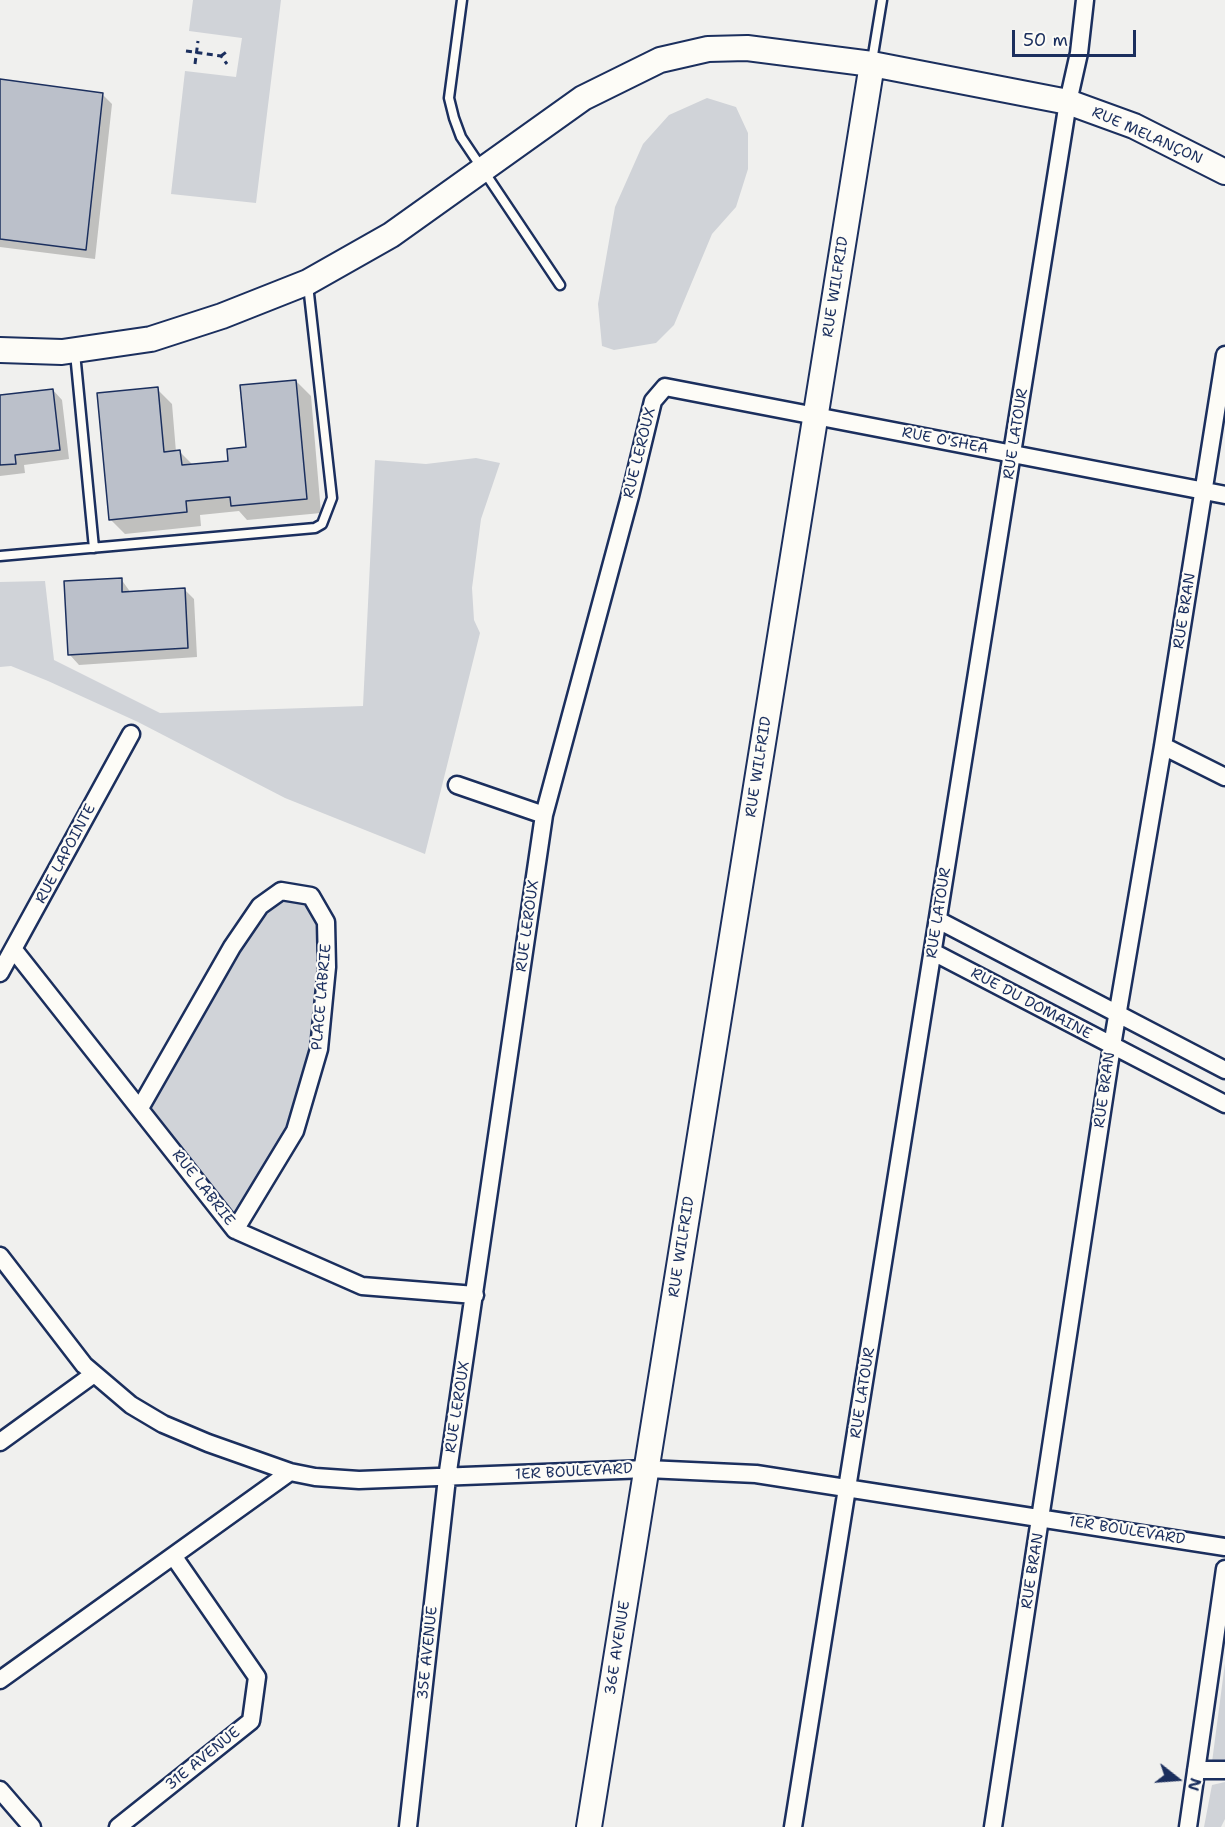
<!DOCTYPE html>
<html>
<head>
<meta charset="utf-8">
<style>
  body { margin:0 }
  #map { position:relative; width:1225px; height:1827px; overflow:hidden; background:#f0f0ee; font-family:"Shantell Sans",sans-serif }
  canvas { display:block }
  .north { position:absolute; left:1147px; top:1749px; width:60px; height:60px; -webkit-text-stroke:4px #fdfcf7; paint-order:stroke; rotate:107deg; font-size:16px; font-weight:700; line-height:24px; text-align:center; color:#1b2f5e }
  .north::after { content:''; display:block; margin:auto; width:21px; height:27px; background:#1b2f5e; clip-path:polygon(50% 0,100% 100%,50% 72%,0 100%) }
  .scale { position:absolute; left:1012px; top:30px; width:124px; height:27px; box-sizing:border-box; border:3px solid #1b2f5e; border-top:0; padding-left:8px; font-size:18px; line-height:21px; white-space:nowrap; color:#1b2f5e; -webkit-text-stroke:4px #fdfcf7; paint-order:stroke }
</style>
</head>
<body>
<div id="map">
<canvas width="1225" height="1827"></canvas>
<div class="north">N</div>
<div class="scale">50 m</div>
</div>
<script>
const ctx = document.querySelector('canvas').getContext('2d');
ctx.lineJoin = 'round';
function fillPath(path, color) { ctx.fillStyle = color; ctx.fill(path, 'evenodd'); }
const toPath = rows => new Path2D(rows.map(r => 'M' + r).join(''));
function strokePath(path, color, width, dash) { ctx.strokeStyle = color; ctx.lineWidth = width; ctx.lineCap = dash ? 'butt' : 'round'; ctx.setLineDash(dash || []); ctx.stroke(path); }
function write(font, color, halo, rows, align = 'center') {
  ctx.font = font + ' "Shantell Sans",sans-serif'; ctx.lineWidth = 4.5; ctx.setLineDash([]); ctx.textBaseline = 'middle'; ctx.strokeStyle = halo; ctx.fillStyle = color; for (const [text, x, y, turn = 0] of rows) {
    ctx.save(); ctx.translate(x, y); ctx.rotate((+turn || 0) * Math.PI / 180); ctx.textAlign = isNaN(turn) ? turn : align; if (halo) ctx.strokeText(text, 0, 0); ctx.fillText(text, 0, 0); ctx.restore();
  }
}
const green = toPath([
  [193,0,281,0,256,203,171,194,185,71,236,77,242,38,189,31],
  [707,98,736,107,748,133,748,169,736,207,712,234,674,325,656,343,614,350,602,346,598,304,615,207,643,144,669,115],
  [476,458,500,463,481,519,472,588,474,620,480,633,425,854,285,798,138,722,48,681,11,666,0,667,0,582,45,581,54,660,160,713,363,706,375,460,426,464],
  [281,891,311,896,326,922,327,967,295,1131,235,1230,140,1108,232,947],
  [1225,1663,1225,1760,1212,1762],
  [1225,1782,1225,1819,1221,1827,1204,1827,1212,1785]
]);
const shadow = toPath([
  [0,81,102,94,112,104,95,259,0,247],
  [296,381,311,396,321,513,247,520,239,511,200,515,201,526,125,534,110,519,157,389,172,404,176,452,180,452,194,466,230,462,248,448],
  [53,390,62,400,69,459,24,465,25,473,0,476,0,396],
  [121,579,131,593,184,589,194,599,197,657,79,665,70,655]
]);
const building = toPath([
  [0,79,103,93,86,250,0,239,0,79],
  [296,380,307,499,231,506,230,497,186,501,187,512,109,520,97,393,158,387,164,452,180,450,182,465,228,461,227,449,246,447,240,385,296,380],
  [53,389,60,450,15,455,16,464,0,465,0,395,53,389],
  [122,578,122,592,185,588,188,648,68,655,64,581,122,578]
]);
const path = toPath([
  [186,51,221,56,227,64],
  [221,56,229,50],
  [195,64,198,41]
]);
const lane = toPath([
  [462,0,449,98,454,118,461,137,560,285],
  [872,61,882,0],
  [75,353,94,548],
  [0,556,315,528,322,524,332,498,308,285]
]);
const street = toPath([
  [1163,746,1225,777],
  [457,785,544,815],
  [938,920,1225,1070],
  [14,950,235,1230,362,1286,475,1295],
  [933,952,1225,1104],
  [0,973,131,734],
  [140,1108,232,947,260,906,281,891,311,896,326,922,327,967,319,1049,295,1131,235,1230],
  [0,1256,84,1365,131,1405,163,1424,208,1443,290,1472,315,1477,359,1480,647,1469,756,1474,1225,1547],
  [0,1442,94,1374],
  [0,1680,290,1472],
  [1196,1770,1225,1770],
  [0,1790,32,1827],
  [118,1827,251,1721,257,1677,174,1557],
  [408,1827,447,1478,544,815,630,496,653,401,665,387,1225,495],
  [793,1827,1068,102,1079,53,1085,0],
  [993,1827,1112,1046,1163,746,1225,355],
  [1188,1827,1225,1569]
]);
const secondary = toPath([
  [0,350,62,352,151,339,222,316,308,282,391,235,583,98,660,60,708,49,747,48,872,64,1068,102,1134,126,1225,172],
  [589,1827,872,64]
]);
const streetNames = [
  ["RUE MELANÇON",1147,136,24],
  ["RUE WILFRID",836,287,-81],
  ["RUE LATOUR",1016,434,-81],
  ["RUE O'SHEA",945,441,11],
  ["RUE LEROUX",640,453,-76],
  ["RUE BRAN",1185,611,-81],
  ["RUE WILFRID",759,767,-81],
  ["RUE LAPOINTE",66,854,-62],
  ["RUE LATOUR",939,913,-81],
  ["RUE LEROUX",528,926,-82],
  ["PLACE LABRIE",322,997,-85],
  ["RUE DU DOMAINE",1031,1004,28],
  ["RUE BRAN",1105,1090,-82],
  ["RUE LABRIE",203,1188,52],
  ["RUE WILFRID",682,1247,-81],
  ["RUE LATOUR",863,1393,-81],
  ["RUE LEROUX",458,1407,-81],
  ["1ER BOULEVARD",574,1472,-3],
  ["1ER BOULEVARD",1127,1531,9],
  ["RUE BRAN",1033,1571,-81],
  ["36E AVENUE",618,1648,-81],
  ["35E AVENUE",428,1653,-84],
  ["31E AVENUE",203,1759,-39]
];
fillPath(green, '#d0d3d8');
fillPath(shadow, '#0003');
fillPath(building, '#bbc0ca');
strokePath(building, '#1b2f5e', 1.5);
strokePath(lane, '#1b2f5e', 13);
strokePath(street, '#1b2f5e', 21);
strokePath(secondary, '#1b2f5e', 28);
strokePath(path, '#1b2f5e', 3, [6, 4.5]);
strokePath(lane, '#fdfcf7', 8);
strokePath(street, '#fdfcf7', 16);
strokePath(secondary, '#fdfcf7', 24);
write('15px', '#1b2f5e', '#fdfcf7', streetNames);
</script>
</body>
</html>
